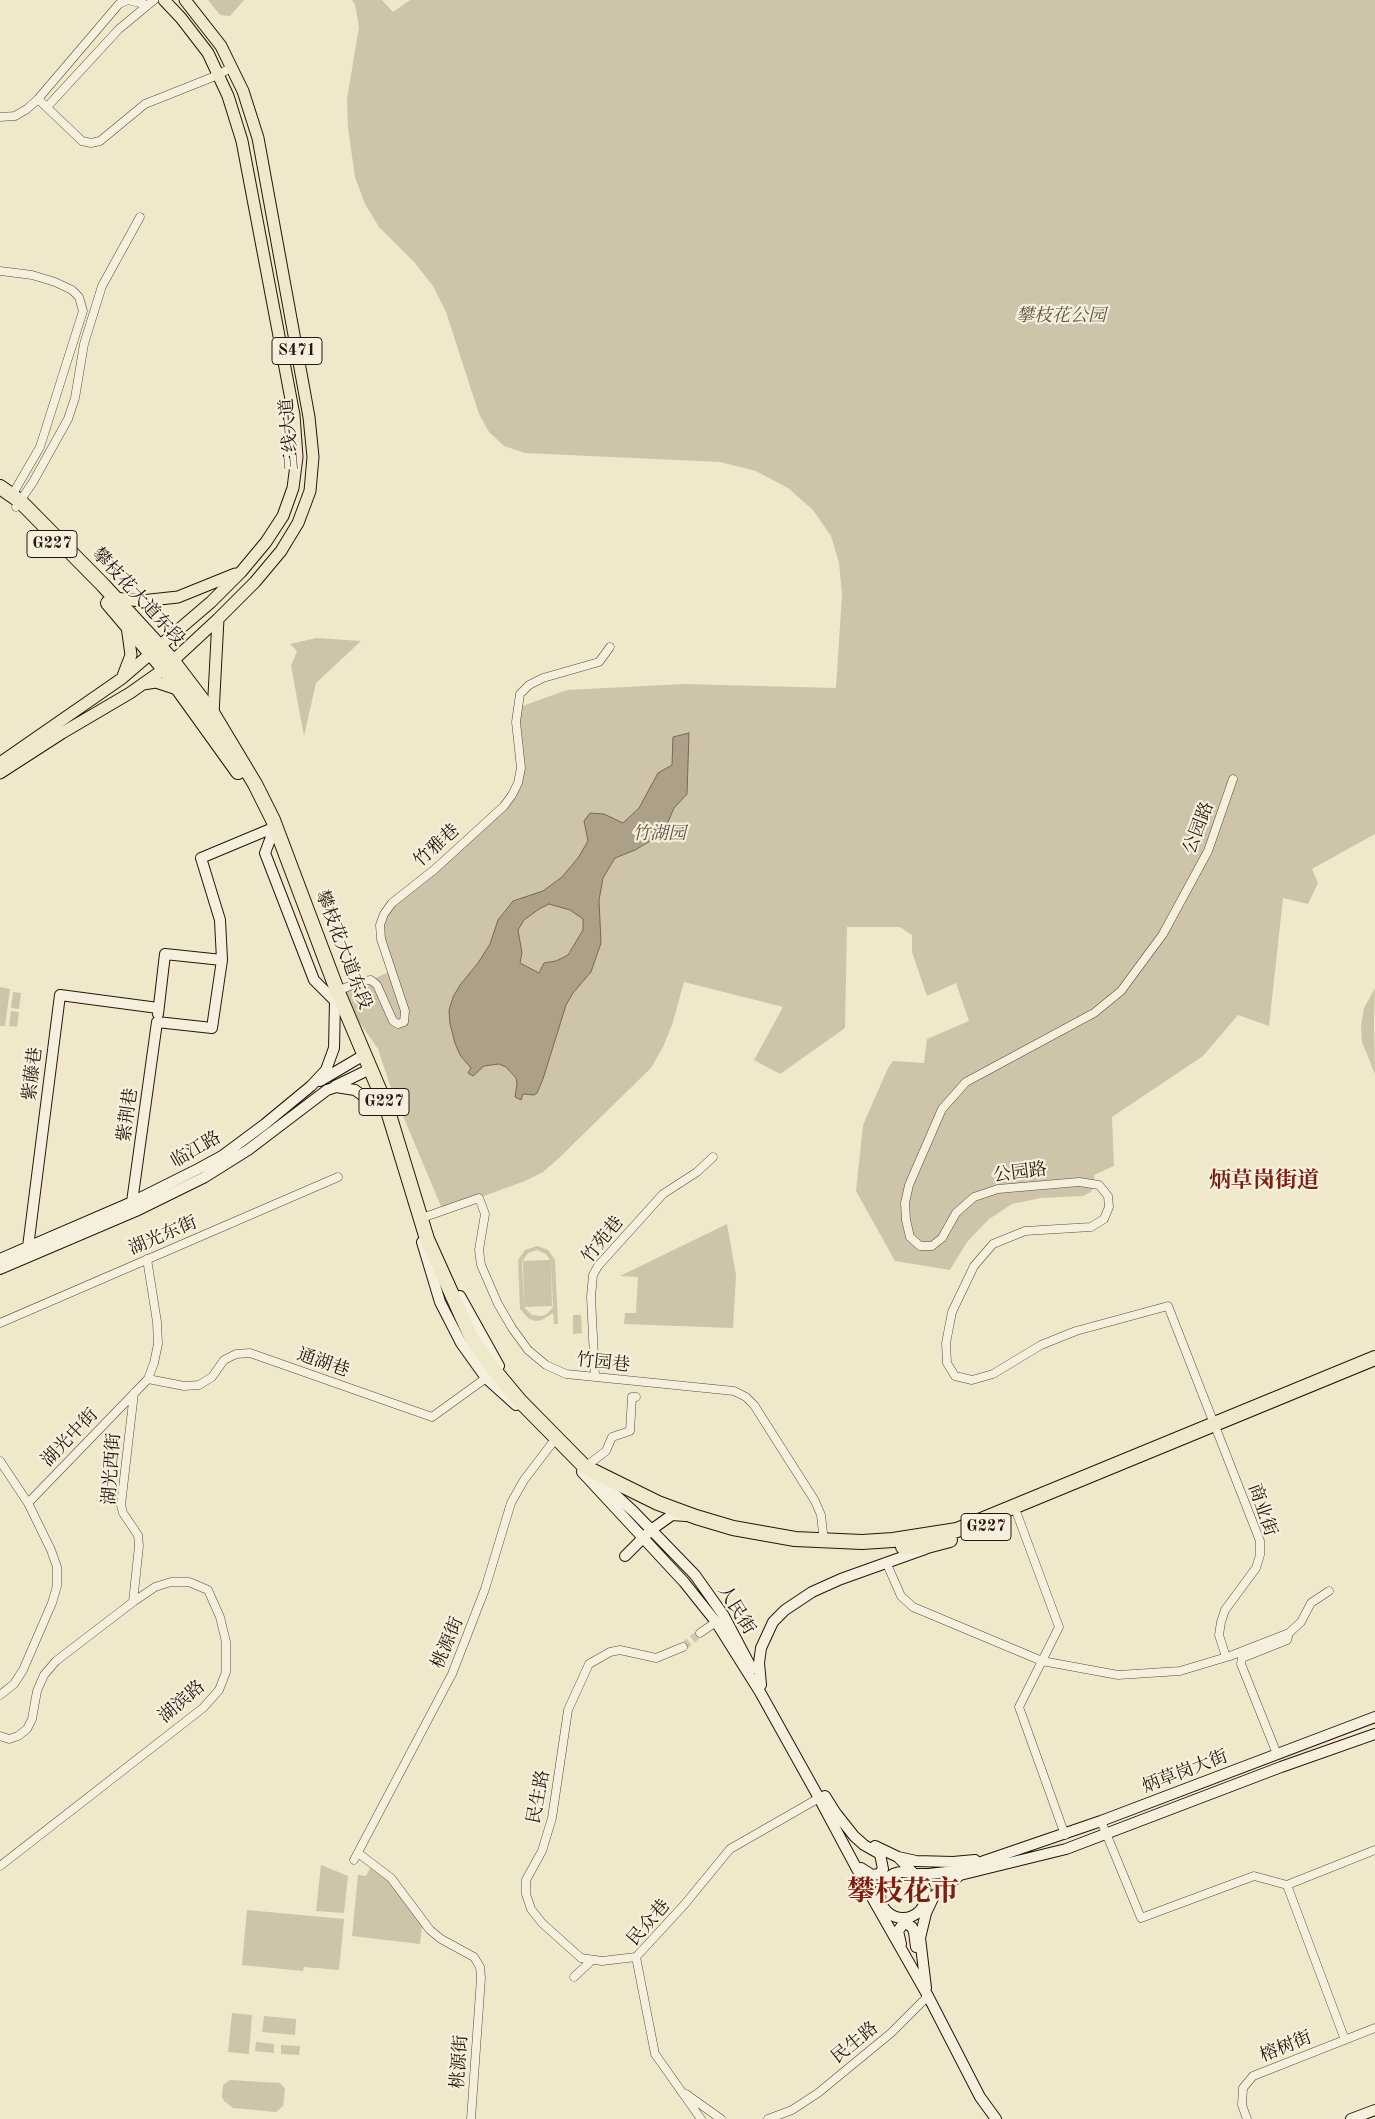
<!DOCTYPE html>
<html>
<head>
<meta charset="utf-8">
<style>
  body { margin:0 }
  canvas { display:block; background:#f0e8ca }
</style>
</head>
<body>
<canvas width="1375" height="2119"></canvas>
<script>
const ctx = document.querySelector('canvas').getContext('2d');
ctx.lineJoin = 'round';
function fillPath(path, color) { ctx.fillStyle = color; ctx.fill(path, 'evenodd'); }
const toPath = rows => new Path2D(rows.map(r => 'M' + r).join(''));
function strokePath(path, color, width, dash) { ctx.strokeStyle = color; ctx.lineWidth = width; ctx.lineCap = dash ? 'butt' : 'round'; ctx.setLineDash(dash || []); ctx.stroke(path); }
function write(font, color, halo, rows, align = 'center') {
  ctx.font = font + ' "Old Standard TT","Noto Serif SC",serif'; ctx.lineWidth = 4.5; ctx.setLineDash([]); ctx.textBaseline = 'middle'; ctx.strokeStyle = halo; ctx.fillStyle = color; for (const [text, x, y, turn = 0] of rows) {
    ctx.save(); ctx.translate(x, y); ctx.rotate((+turn || 0) * Math.PI / 180); ctx.textAlign = isNaN(turn) ? turn : align; if (halo) ctx.strokeText(text, 0, 0); ctx.fillText(text, 0, 0); ctx.restore();
  }
}
const green = toPath([
  [208,0,244,0,230,16,220,15],
  [352,0,382,0,393,12,410,0,1375,0,1375,834,1312,869,1318,883,1308,904,1283,898,1269,1026,1238,1015,1203,1056,1112,1117,1114,1166,1094,1175,1095,1184,1091,1192,1083,1196,1041,1198,1012,1204,989,1219,967,1242,950,1270,895,1261,856,1191,863,1125,888,1068,893,1061,924,1063,927,1039,969,1021,956,983,927,996,912,952,912,935,900,927,847,927,845,1028,780,1074,754,1060,783,1007,684,982,672,1025,663,1047,651,1068,558,1159,543,1172,525,1181,443,1211,390,1085,378,1049,337,990,371,980,391,971,381,939,384,914,504,806,518,783,517,708,567,690,684,684,836,688,842,594,839,563,831,536,813,510,788,488,756,471,720,462,525,453,504,446,489,432,479,414,446,312,433,286,415,263,379,227,365,204,355,177,348,128,347,99,359,27,355,4],
  [316,638,361,641,316,683,304,736,291,666,297,651,290,644],
  [0,987,10,989,5,1026,0,1026],
  [1375,988,1374,1020,1375,1074,1362,1042,1361,1025,1364,1008],
  [13,992,21,993,19,1009,11,1008],
  [11,1011,19,1012,17,1027,9,1026],
  [727,1224,736,1275,733,1328,624,1324,625,1313,636,1313,638,1277,620,1276],
  [537,1246,548,1250,555,1260,558,1324,554,1324,553,1313,542,1320,536,1321,529,1319,520,1309,518,1260,525,1250],
  [537,1250,546,1254,550,1260,523,1261,524,1307,522,1262,528,1253],
  [551,1261,553,1307,547,1314,542,1316,532,1315,524,1307,552,1306],
  [573,1315,581,1315,582,1333,573,1334],
  [321,1865,348,1876,344,1913,316,1911],
  [370,1868,387,1880,422,1926,420,1944,352,1936,358,1875,366,1876],
  [247,1910,344,1919,339,1970,304,1967,303,1971,242,1965],
  [232,2013,252,2015,249,2054,228,2052],
  [264,2016,296,2019,295,2035,262,2032],
  [256,2042,274,2044,274,2053,255,2051],
  [281,2045,300,2046,299,2055,281,2054],
  [230,2080,280,2083,285,2089,283,2106,276,2112,233,2108,224,2101,222,2097,223,2085]
]);
const water = toPath([
  [689,733,687,794,674,808,668,822,657,837,635,850,615,858,603,878,599,900,601,943,591,972,573,993,566,1005,543,1079,537,1093,534,1095,523,1094,521,1100,515,1097,517,1084,516,1078,506,1067,499,1064,484,1066,473,1076,468,1073,471,1068,460,1055,455,1043,450,1024,449,1010,453,997,460,985,478,963,490,944,498,920,513,901,543,891,562,877,578,858,588,841,584,821,590,813,604,814,623,823,639,808,658,773,672,765,673,737,689,733],
  [549,904,570,910,583,919,583,930,568,955,556,961,544,963,539,973,520,963,522,953,518,930,524,920,539,909,549,904]
]);
const streetTunnel = toPath([
  [683,1647,700,1633]
]);
const street = toPath([
  [38,99,82,141,91,143,100,141,145,104,218,75,232,67],
  [47,107,119,29,154,0],
  [0,117,15,116,27,109,38,99,119,4,128,0,148,5],
  [0,271,32,275,55,282,72,290,79,297,83,311,40,447,11,497],
  [16,507,33,482,68,419,75,398,84,344,102,286,140,217],
  [334,992,363,981,371,980,377,985,393,1021,398,1024,404,1022,405,1011,381,939,380,925,384,914,392,903,435,869,504,806,512,795,518,783,521,768,516,722,520,694,529,685,543,678,599,662,610,647],
  [419,1219,479,1198,485,1214,479,1250,481,1265,498,1304,512,1328,528,1350,546,1365,566,1374,734,1391,746,1397,754,1405,815,1501,821,1515,824,1542],
  [0,1323,338,1177],
  [595,1377,591,1297,593,1275,598,1266,663,1194,697,1172,713,1157],
  [148,1379,184,1386,199,1385,212,1377,224,1360,236,1354,250,1353,432,1417,486,1378],
  [0,1461,28,1503,51,1550,57,1567,57,1586,52,1603,23,1670,14,1684,0,1695],
  [585,1467,606,1451,612,1437,630,1431,632,1397,636,1397],
  [28,1503,148,1379,154,1363,158,1344,157,1322,147,1259],
  [1017,1514,1059,1627,1019,1707,1065,1835],
  [886,1562,901,1596,913,1607,1042,1661,1118,1675,1180,1671,1230,1656,1289,1633,1301,1622,1311,1603,1329,1591],
  [133,1602,139,1546,138,1535,123,1513,121,1505,134,1393],
  [700,1633,716,1622],
  [1226,1657,1219,1635,1221,1622,1225,1610,1256,1568,1260,1555,1260,1541,1168,1306,1076,1331,1041,1345,993,1374,972,1380,955,1376,947,1363,946,1343,952,1312,974,1266,993,1244,1025,1231,1091,1227,1104,1219,1109,1207,1108,1196,1099,1185,1079,1182,998,1189,974,1197,956,1213,942,1238,932,1246,920,1246,910,1237,906,1220,905,1203,909,1185,942,1109,966,1082,1094,1013,1121,991,1163,934,1208,851,1233,779],
  [0,1736,9,1739,18,1736,27,1729,32,1719,37,1691,44,1675,56,1661,133,1602,155,1587,171,1582,189,1582,208,1590,220,1617,226,1642,226,1672,219,1690,203,1708,0,1866],
  [1277,1754,1241,1664,1242,1658,1287,1640,1289,1633],
  [1101,1821,1141,1918,1254,1876,1287,1885,1375,1850],
  [358,1853,391,1878,430,1930,441,1939,474,1957,480,1967,481,1978,471,2119],
  [354,1860,452,1674,485,1589,511,1503,524,1480,553,1442],
  [1287,1885,1345,2040],
  [636,1957,602,1961,581,1958,542,1923,531,1909,526,1894,526,1880,542,1851,552,1818,568,1710,589,1664,610,1652,620,1650,656,1658,683,1647],
  [574,1977,591,1961],
  [686,2094,721,2119],
  [701,2119,655,2054,636,1957,684,1905,730,1849,819,1798],
  [768,2119,792,2110,818,2093,891,2033,928,1996],
  [1247,2119,1242,2105,1243,2088,1253,2076,1375,2028]
]);
const secondary = toPath([
  [158,1014,165,954,222,960],
  [320,1081,364,1055],
  [335,1086,370,1069],
  [136,1211,132,1202,157,1022,212,1028,222,960,220,920,201,858,268,830],
  [422,1242,440,1302,461,1343,486,1378,516,1405],
  [30,1252,28,1247,60,995,158,1008],
  [0,1259,132,1202,200,1168,222,1156,265,1124,311,1086,326,1070,334,1048,335,1001,314,980,265,853,271,837],
  [0,1269,136,1211,205,1177,248,1150,327,1090,336,1087,355,1090,382,1110],
  [460,1296,499,1366],
  [582,1472,684,1582,716,1622,760,1692,819,1798,874,1901,928,1996,980,2097,996,2119],
  [595,1476,633,1511,695,1575,724,1616,752,1669],
  [625,1556,651,1530,672,1515,686,1516],
  [761,1685,759,1663,761,1648,773,1622,785,1610,812,1592,841,1579,925,1549],
  [825,1796,835,1812,854,1836,864,1845,880,1854,883,1869,879,1874,872,1875,861,1868],
  [875,1846,898,1857,916,1861,953,1862,975,1860],
  [898,1857,914,1874,929,1874,955,1871,1101,1821,1375,1717],
  '880 1895a23 23 0 1 1 46 0a23 23 0 1 1-46 0Z',
  [901,1944,898,1931,903,1924,907,1924,912,1927,914,1932,916,1947],
  [926,1988,920,1938,926,1913,934,1896,960,1875,1066,1849,1281,1767,1375,1734],
  [1351,2119,1375,2110]
]);
const primary = toPath([
  [115,598,141,601,178,597,235,574],
  [123,676,131,655,127,626],
  [143,684,156,682,180,690],
  [213,714,218,619],
  [0,763,121,679,211,602,241,572,266,542,283,516,293,488,297,457,294,415,242,141,228,96,208,53,181,18,164,0],
  [0,773,62,733,130,693,164,669,218,619,255,582,281,551,298,523,310,491,313,457,309,417,258,138,243,91,221,46,185,0]
]);
const highway = toPath([
  [0,487,20,501,103,585,172,660,213,714,255,784,273,820,337,990,387,1108,427,1239,472,1339,495,1371,520,1401,585,1467,658,1503,696,1517,733,1528,795,1539,862,1542,893,1540,957,1530,1375,1358],
  [108,603,164,669,238,772],
  [903,1547,927,1546,950,1540]
]);
const shields = [
  [297,351,50],
  [52,544,50],
  [384,1102,50],
  [986,1527,50]
];
const shieldNames = [
  ["S471",297,351],
  ["G227",52,544],
  ["G227",384,1102],
  ["G227",986,1527]
];
const parkNames = [
  ["攀枝花公园",1061,316],
  ["竹湖园",659,834]
];
const streetNames = [
  ["三线大道",290,434,-95],
  ["攀枝花大道东段",138,597,47],
  ["公园路",1199,828,-69],
  ["竹雅巷",437,846,-42],
  ["攀枝花大道东段",343,950,69],
  ["紫藤巷",33,1074,-83],
  ["紫荆巷",128,1115,-82],
  ["临江路",196,1150,-30],
  ["公园路",1020,1173,-7],
  ["湖光东街",163,1236,-23],
  ["竹苑巷",603,1240,-51],
  ["通湖巷",323,1363,19],
  ["竹园巷",603,1363,6],
  ["湖光中街",70,1438,-46],
  ["湖光西街",112,1469,-86],
  ["商业街",1262,1510,71],
  ["人民街",736,1610,58],
  ["桃源街",448,1643,-67],
  ["湖滨路",182,1702,-41],
  ["炳草岗大街",1185,1772,-21],
  ["民生路",539,1797,-79],
  ["民众巷",649,1923,-49],
  ["民生路",855,2043,-39],
  ["榕树街",1286,2047,-22],
  ["桃源街",460,2062,-86]
];
const districtNames = [
  ["炳草岗街道",1264,1181]
];
const townNames = [
  ["攀枝花市",903,1893]
];
fillPath(green, '#cec4aa');
fillPath(water, '#aca089');
strokePath(water, '#786857', 1);
strokePath(streetTunnel, '#d2c8ad', 8, [8, 4]);
strokePath(street, '#5b493b', 9);
strokePath(secondary, '#29140b', 12);
strokePath(primary, '#29140b', 13);
strokePath(highway, '#29140b', 16);
strokePath(street, '#f5f0dd', 8);
strokePath(secondary, '#f5f0dd', 10);
strokePath(primary, '#f0e8ca', 11);
strokePath(highway, '#f0e8ca', 14);
for (const [x, y, w] of shields) { const box = new Path2D(); box.roundRect(x - w / 2, y - 13.5, w, 27, 4); ctx.fillStyle = '#f5f0dd'; ctx.fill(box); strokePath(box, '#29140b', 1); }
write('bold 16px', '#29140b', null, shieldNames);
write('italic 18px', '#635243', '#f5f0dd', parkNames);
write('18px', '#29140b', '#f5f0dd', streetNames);
write('bold 22px', '#7a1f14', '#f5f0dd', districtNames);
write('bold 28px', '#7a1f14', '#f5f0dd', townNames);
</script>
</body>
</html>
